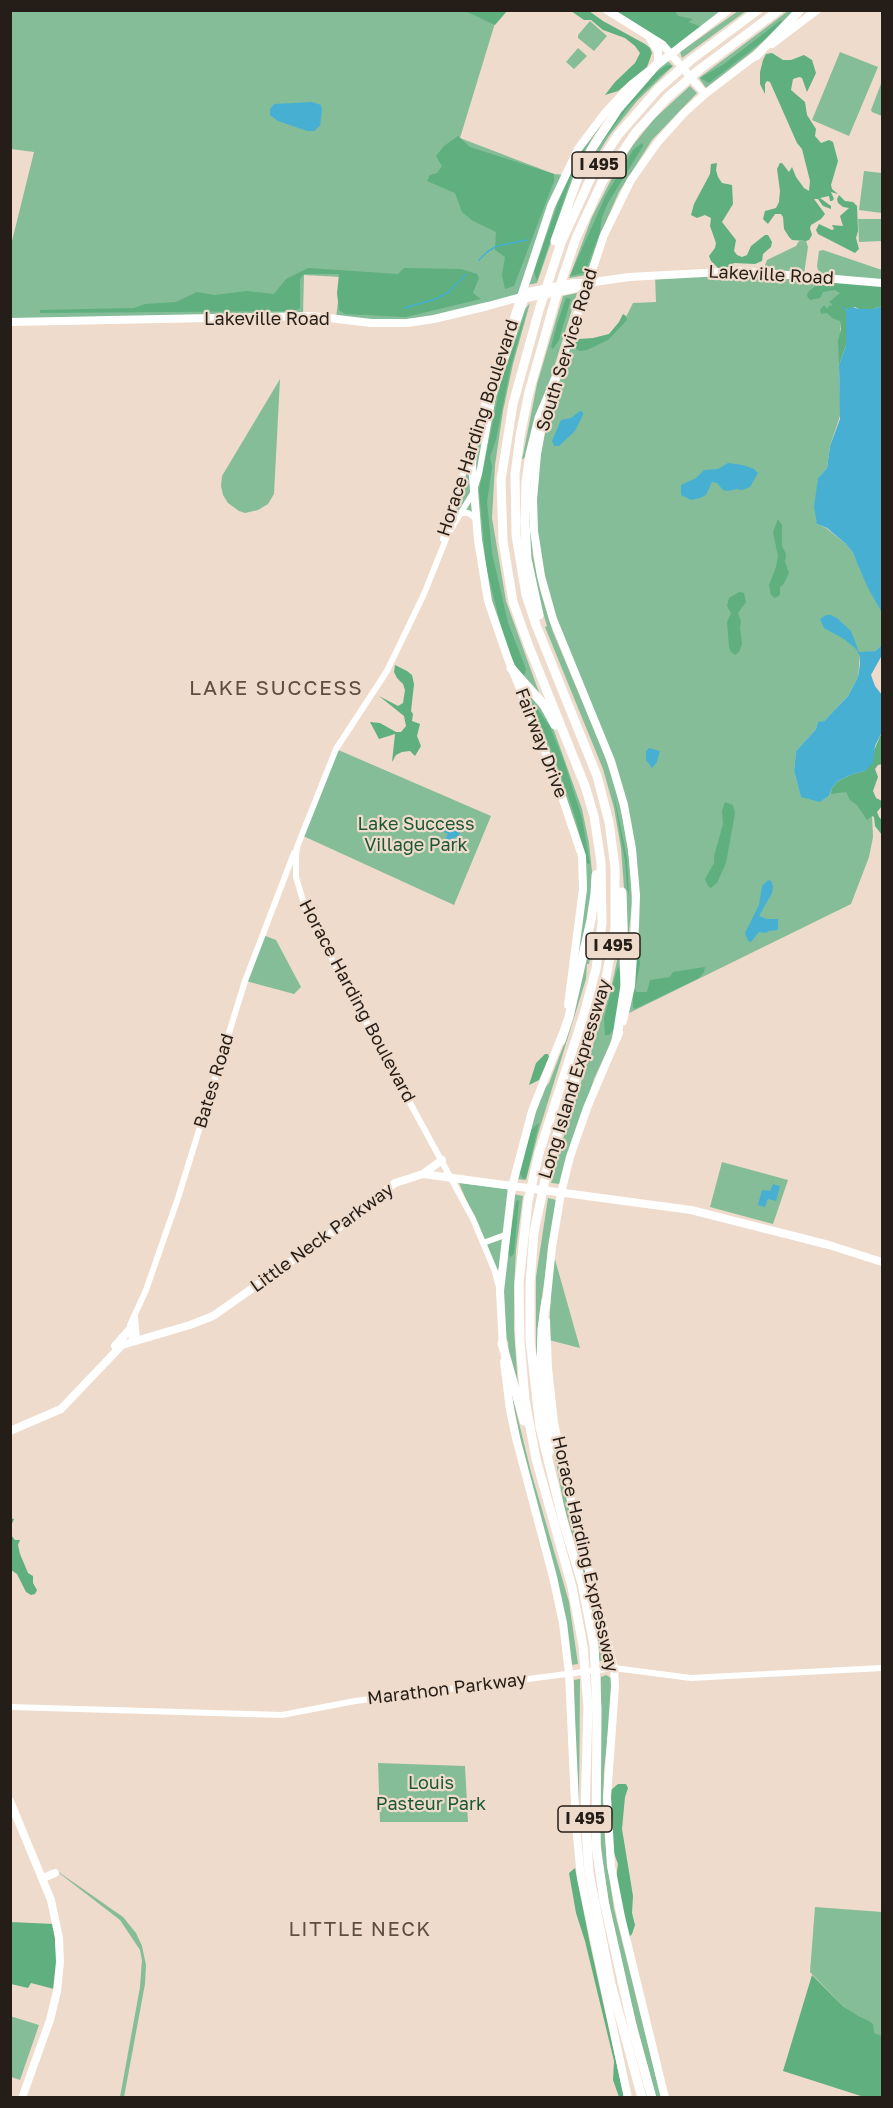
<!DOCTYPE html>
<html>
<head>
<meta charset="utf-8">
<style>
  body { margin:0 }
  #map { position:relative; width:893px; height:2108px; overflow:hidden; background:#eedbcb; font-family:"Golos Text",sans-serif }
  canvas { display:block }
  .frame { position:absolute; inset:0; border:12px solid #251e18; pointer-events:none }
</style>
</head>
<body>
<div id="map">
<canvas width="893" height="2108"></canvas>
<div class="frame"></div>
</div>
<script>
const ctx = document.querySelector('canvas').getContext('2d');
ctx.lineJoin = 'round';
function fillPath(path, color) { ctx.fillStyle = color; ctx.fill(path, 'evenodd'); }
const toPath = rows => new Path2D(rows.map(r => 'M' + r).join(''));
function strokePath(path, color, width, dash) { ctx.strokeStyle = color; ctx.lineWidth = width; ctx.lineCap = dash ? 'butt' : 'round'; ctx.setLineDash(dash || []); ctx.stroke(path); }
function write(font, color, halo, rows, align = 'center') {
  ctx.font = font + ' "Golos Text",sans-serif'; ctx.lineWidth = 4.5; ctx.setLineDash([]); ctx.textBaseline = 'middle'; ctx.strokeStyle = halo; ctx.fillStyle = color; for (const [text, x, y, turn = 0] of rows) {
    ctx.save(); ctx.translate(x, y); ctx.rotate((+turn || 0) * Math.PI / 180); ctx.textAlign = isNaN(turn) ? turn : align; if (halo) ctx.strokeText(text, 0, 0); ctx.fillText(text, 0, 0); ctx.restore();
  }
}
const green = toPath([
  [499,10,460,138,554,174,565,175,521,297,415,323,336,318,341,277,304,275,303,316,11,321,11,245,34,152,11,149,11,11],
  [665,11,728,11,705,28,682,20],
  [738,11,746,11,682,58,680,52],
  [788,11,796,11,752,52,706,88,699,78],
  [590,21,607,36,594,51,578,38,578,35],
  [578,48,587,56,574,69,566,62],
  [840,52,878,67,849,136,812,120],
  [668,61,673,66,637,101,609,136,575,191,589,156,647,78],
  [882,81,882,116,872,112,871,110],
  [690,86,697,93,652,140,619,192,600,235,587,275,569,278,592,217,612,178,633,145,655,118],
  [609,113,592,139,581,161,569,190,537,283,528,285,554,208,581,150],
  [864,171,882,173,882,213,859,210],
  [858,219,882,219,882,241,859,242],
  [799,241,806,241,808,247,804,274,826,276,818,270,817,266,819,251,823,250,882,270,882,282,841,303,839,378,841,413,830,446,827,468,818,478,817,524,826,528,846,544,853,553,882,613,882,645,875,651,863,653,860,656,858,677,848,696,824,721,818,723,816,729,796,751,794,771,801,796,823,800,829,796,832,788,853,774,865,771,871,793,873,837,869,857,851,904,625,1015,637,894,619,782,549,606,534,508,542,431,568,344,602,341,625,319,633,303,656,302,655,274,763,271,767,260,796,246],
  [577,293,527,455,522,460,537,384,563,296],
  [530,303,513,364,503,411,495,465,492,518,506,601,541,698,520,675,510,659,493,610,484,569,477,491,497,390,525,309],
  [280,379,274,494,268,504,258,510,245,513,239,511,228,503,223,495,221,486,222,476],
  [493,396,474,490,477,519,465,512,445,532,467,458],
  [531,469,530,518,533,556,540,590,553,632,603,751,615,785,623,819,630,863,632,904,628,942,621,848,614,808,603,769,545,627,547,626,535,586,528,539],
  [521,686,524,686,551,722,582,809,589,843,593,881,591,905,575,969,587,887,585,861],
  [336,749,491,816,454,905,301,835],
  [594,921,591,953,589,964,587,964,586,979,538,1134,526,1180,516,1179,522,1152,543,1090,549,1083,565,1042],
  [263,935,276,940,301,987,294,994,246,981],
  [620,948,622,986,616,1022,610,1044,594,1079,560,1184,551,1183,560,1148,610,992],
  [722,1162,788,1180,773,1224,710,1207],
  [459,1183,510,1189,499,1269,496,1270],
  [513,1194,523,1196,516,1250,514,1289,514,1329,518,1387,509,1354,508,1342,504,1334,503,1290],
  [548,1198,556,1200,539,1317,538,1381,536,1349,536,1277],
  [552,1256,554,1256,580,1348,549,1340],
  [509,1382,531,1472,569,1602,578,1664,571,1665,563,1608,521,1442],
  [550,1430,608,1659,606,1660,599,1661,585,1581,564,1506],
  [606,1675,611,1678,611,1704,604,1771,603,1817,607,1861,614,1909,661,2097,656,2097,633,2011,610,1909,602,1860,599,1817,601,1677],
  [580,1679,579,1800,579,1838,576,1783,574,1680],
  [378,1763,465,1766,468,1822,380,1822],
  [50,1866,123,1917,136,1933,142,1946,146,1965,145,1984,124,2097,120,2097,140,1987,142,1960,140,1950,120,1920],
  [815,1907,882,1912,882,2046,810,1972],
  [10,2016,39,2025,20,2080,11,2077]
]);
const forest = toPath([
  [465,11,507,11,495,25],
  [571,11,589,11,603,21,645,44,650,48,652,53,647,67,618,91,605,95,615,82,635,63,640,53,635,46,625,38,603,30,591,20,584,20],
  [607,11,675,11,678,16,693,19,689,22,705,28,671,53],
  [781,20,782,22,763,41,709,83,700,78,724,64],
  [772,53,783,60,791,60,804,55,812,60,816,73,807,92,802,78,799,77,793,79,791,90,805,102,807,115,816,129,815,136,821,143,829,140,833,142,838,161,831,185,832,189,838,194,831,192,834,199,832,201,830,201,829,196,820,198,831,206,831,209,823,206,818,199,814,199,825,214,821,219,811,225,810,228,812,235,809,240,806,241,792,240,789,237,784,229,783,217,781,214,775,214,768,224,763,219,765,211,776,208,779,202,780,191,777,169,780,163,782,163,789,172,792,167,796,177,804,188,809,191,810,181,802,149,797,143,770,82,767,81,765,84,765,94,760,84,760,72,763,60,766,54],
  [667,65,673,66,661,75,629,106,592,156,593,152,628,102,654,74],
  [458,136,470,147,554,174,554,181,514,286,505,289,502,275,505,257,495,250,496,232,473,221,462,212,455,193,427,181,430,175,437,173,442,166,436,156,444,146],
  [642,143,643,146,608,203,602,217,600,232,586,270,584,273,570,276,606,195,633,150],
  [587,144,572,175,537,281,534,271,558,203,580,154],
  [717,163,716,170,718,177,722,183,732,185,733,204,722,222,736,240,734,251,737,255,742,257,747,255,751,246,765,235,768,235,772,242,771,247,763,254,762,261,755,264,734,263,725,269,718,268,711,261,709,256,715,248,716,243,710,226,711,218,705,215,697,218,691,215,694,204,710,174,711,164],
  [839,195,845,201,853,202,857,206,858,231,856,238,859,249,855,253,818,234,816,230,819,224,832,230,834,229,832,225,843,226,840,216,849,208,843,207,838,203,837,199],
  [308,268,398,274,404,268,461,269,477,274,479,278,473,293,481,299,406,317,345,314,339,310,337,293,339,274,304,274,300,279,300,308,294,311,40,313,40,310,134,308,145,304,176,302,197,292,214,295,247,291,274,294,286,279],
  [819,283,882,283,882,306,873,309,859,309,855,307,846,310,846,345,839,365,838,341,841,329,840,321,832,318,827,313,821,314,820,310,824,305,827,309,829,306,833,305,829,302,840,293,835,290,823,292,820,298,810,300,807,296,808,292],
  [566,298,571,299,559,340,553,349,551,347,557,324],
  [527,309,510,370,496,440,490,457,492,467,487,502,492,553,508,623,526,669,524,676,512,661,504,638,486,567,479,490,501,381],
  [623,314,626,316,627,320,608,340,587,350,579,351,575,348,575,343,579,339,593,338,609,334,619,322],
  [778,519,782,525,782,546,786,554,785,562,789,573,783,585,780,587,780,595,775,598,771,595,769,585,776,567,778,556,773,532],
  [739,592,744,593,746,602,738,613,741,622,740,628,742,644,739,652,735,655,731,652,729,647,727,622,731,613,727,606,729,598],
  [395,665,407,671,412,675,414,684,411,711,413,714,412,721,420,724,417,736,421,746,415,756,410,751,402,752,396,755,392,762,395,734,379,739,370,722,380,723,396,732,401,732,406,726,404,716,379,696,398,706,403,703,405,690,403,684,397,678,394,672],
  [534,707,537,708,550,727,564,761,582,818,589,858,590,863,587,864,576,820,560,772],
  [882,732,882,764,878,765,875,769,878,777,873,791,876,798,882,801,882,806,877,812,879,817,882,820,882,835,875,826,874,817,872,816,867,820,857,805,850,800,846,792,831,794,832,788,838,781,853,774,865,771],
  [612,786,627,858,629,895,627,889,625,861],
  [725,802,733,805,735,813,726,863,717,883,711,888,708,886,705,879,714,863,714,856,723,824,722,811],
  [638,941,640,964,635,989,636,992,647,992,650,980,670,977,673,972,705,967,704,972,699,978,635,1009,633,1007,633,988],
  [618,966,620,973,620,989,613,1030,609,1035,605,1035,604,1018],
  [545,1054,548,1054,549,1057,539,1080,529,1085,536,1063],
  [539,1123,526,1178,523,1179,520,1174,520,1170,531,1130],
  [519,1200,514,1253,511,1257,507,1253,516,1201],
  [10,1518,14,1519,11,1526,11,1535,15,1540,20,1540,18,1545,20,1554,28,1573,33,1576,33,1583,37,1590,35,1594,31,1595,26,1592,17,1574,11,1570],
  [618,1784,626,1784,628,1788,625,1797,622,1829,633,1896,632,1913,635,1925,632,1934,629,1937,616,1879,618,1864,614,1853,610,1813,611,1790],
  [575,1868,590,1944,624,2097,619,2097,613,2080,614,2061,585,1941,576,1913,569,1873],
  [10,1922,54,1924,57,1969,54,1989,31,1983,28,1988,11,1984],
  [812,1975,844,2007,858,2016,869,2021,873,2024,874,2033,882,2036,882,2097,864,2097,783,2071]
]);
const water = toPath([
  [312,102,321,105,322,110,320,126,314,131,307,131,278,121,270,115,270,109,274,104],
  [882,306,882,613,867,586,853,553,846,544,827,528,817,524,814,507,818,478,827,468,830,446,840,419,839,365,846,345,846,310,852,307,859,309,873,309],
  [580,411,583,412,583,415,575,431,559,446,554,446,552,441,561,420,571,418],
  [728,463,743,465,754,469,758,473,750,487,742,490,737,489,728,491,723,490,717,483,712,482,706,495,700,498,691,500,681,495,681,485,696,478,704,470,718,469],
  [826,615,831,615,837,618,851,631,859,652,875,651,882,645,882,655,871,675,875,686,882,695,882,732,875,746,873,763,865,771,853,774,838,781,832,788,829,796,820,802,801,797,794,771,796,751,816,729,818,722,824,721,848,696,858,677,860,664,860,656,856,649,844,639,824,628,820,619],
  [649,748,660,751,657,762,652,768,646,760,646,751],
  [450,819,463,824,458,838,454,837,452,842,445,839,448,834,444,832],
  [768,880,771,881,773,886,772,893,759,916,767,919,778,919,778,930,769,931,766,933,759,932,751,942,748,941,745,933,759,905,762,886],
  [773,1184,780,1186,776,1201,768,1199,765,1207,758,1205,762,1190,770,1191]
]);
const stream = toPath([
  [479,260,487,252,497,246,527,240],
  [842,307,846,310],
  [404,308,436,299,449,292,466,274]
]);
const minor = toPath([
  [460,513,468,513,477,519],
  [443,539,472,445],
  [483,1243,505,1235],
  [499,1287,494,1269,473,1219,306,911,296,877,296,856,297,847,336,749,387,671,424,594,448,534,473,493,479,474,493,396,526,296],
  [135,1317,137,1340],
  [132,1341,130,1325,146,1290,178,1198,245,981,294,853],
  [10,1707,282,1715,355,1701,614,1668,691,1678,882,1668]
]);
const major = toPath([
  [607,10,663,45,705,94],
  [650,39,658,51,658,63],
  [772,44,817,10],
  [521,297,526,298,573,289,583,285],
  [10,322,312,316,371,323,407,323,434,319,488,306,521,297,528,292,574,283,587,283,629,277,741,271,882,283],
  [554,384,604,235,631,180,658,142,684,113,705,94,760,52],
  [544,416,537,454,533,500,534,531,541,576,553,619,611,761,624,805,632,849,636,895,635,926,631,986,623,1021],
  [568,1005,583,889,582,856,554,773,508,659,488,601,478,540,472,465,474,439,551,206,578,149,605,113,631,85,728,10],
  [423,1174,442,1160],
  [546,1306,552,1247,561,1193,570,1157,587,1108,619,1033],
  [546,1321,548,1368,554,1423,571,1501,614,1668,615,1686,607,1797,611,1866,621,1917,665,2098],
  [115,1346,130,1329],
  [503,1347,500,1291,512,1187,532,1111,562,1035],
  [504,1362,510,1410,516,1438,553,1577,563,1623,569,1673,576,1826,581,1878,628,2098],
  [10,1431,61,1409,122,1345,190,1325,213,1316,334,1231,395,1183,423,1174,691,1210,829,1245,882,1262],
  [10,1801,51,1900,59,1938,60,1962,57,1991,50,2020,22,2098],
  [43,1878,55,1873]
]);
const highway = toPath([
  [756,56,800,10],
  [555,241,577,180,591,150,618,109,658,63],
  [539,615,527,559,525,521,526,482,530,454,539,418,555,380],
  [511,668,544,705,555,725],
  [617,1037,625,986,622,892],
  [561,1041,569,1017,591,920,595,894,596,875],
  [546,1301,542,1329,541,1361,544,1401,550,1451],
  [502,1343,524,1421],
  [642,2098,611,1984,589,1873,585,1814,588,1707,583,1646,572,1587,536,1459,525,1400,520,1342,519,1283,528,1201,539,1153,584,1014,596,969,602,923,601,862,594,816,585,786,528,644,513,602,503,541,501,480,513,404,539,310,561,243,593,173,618,135,658,89,691,60,758,10],
  [652,2098,633,2030,604,1901,596,1845,597,1709,594,1645,582,1583,563,1521,540,1427,530,1340,530,1284,534,1232,550,1156,604,989,615,929,615,867,609,822,597,776,536,625,526,595,516,535,515,474,520,436,529,392,556,297,576,238,602,182,636,132,667,98,700,69,779,10]
]);
const shields = [
  [599,165,54],
  [613,946,54],
  [585,1819,54]
];
const shieldNames = [
  ["I 495",599,165],
  ["I 495",613,946],
  ["I 495",585,1819]
];
const streetNames = [
  ["Lakeville Road",771,275,3],
  ["Lakeville Road",267,319],
  ["South Service Road",567,350,-73],
  ["Horace Harding Boulevard",478,428,-72],
  ["Fairway Drive",541,743,69],
  ["Horace Harding Boulevard",357,1001,62],
  ["Long Island Expressway",575,1079,-73],
  ["Bates Road",214,1081,-73],
  ["Little Neck Parkway",322,1238,-36],
  ["Horace Harding Expressway",585,1554,77],
  ["Marathon Parkway",447,1689,-7]
];
const parkNames = [
  ["Lake Success",416,824],
  ["Village Park",416,845],
  ["Louis",431,1783],
  ["Pasteur Park",431,1804]
];
const neighbourhoodNames = [
  ["LITTLE NECK",360,1930]
];
const quarterNames = [
  ["LAKE SUCCESS",276,688]
];
fillPath(green, '#85bd99');
fillPath(forest, '#5faf7f');
fillPath(water, '#47b0d2');
strokePath(stream, '#47b0d2', 1.5);
strokePath(minor, '#fff', 6);
strokePath(major, '#fff', 8);
strokePath(highway, '#fff', 9);
for (const [x, y, w] of shields) { const box = new Path2D(); box.roundRect(x - w / 2, y - 13, w, 26, 4.5); ctx.fillStyle = '#eedbcb'; ctx.fill(box); strokePath(box, '#251e18', 1.5); }
write('bold 16px', '#251e18', null, shieldNames);
write('18px', '#251e18', '#eedbcb', streetNames);
write('18px', '#1c5737', '#eedbcb', parkNames);
ctx.letterSpacing = '1.5px';
write('20px', '#5e4e40', '#eedbcb', neighbourhoodNames);
ctx.letterSpacing = '0px';
ctx.letterSpacing = '1.5px';
write('21px', '#5e4e40', '#eedbcb', quarterNames);
ctx.letterSpacing = '0px';
</script>
</body>
</html>
